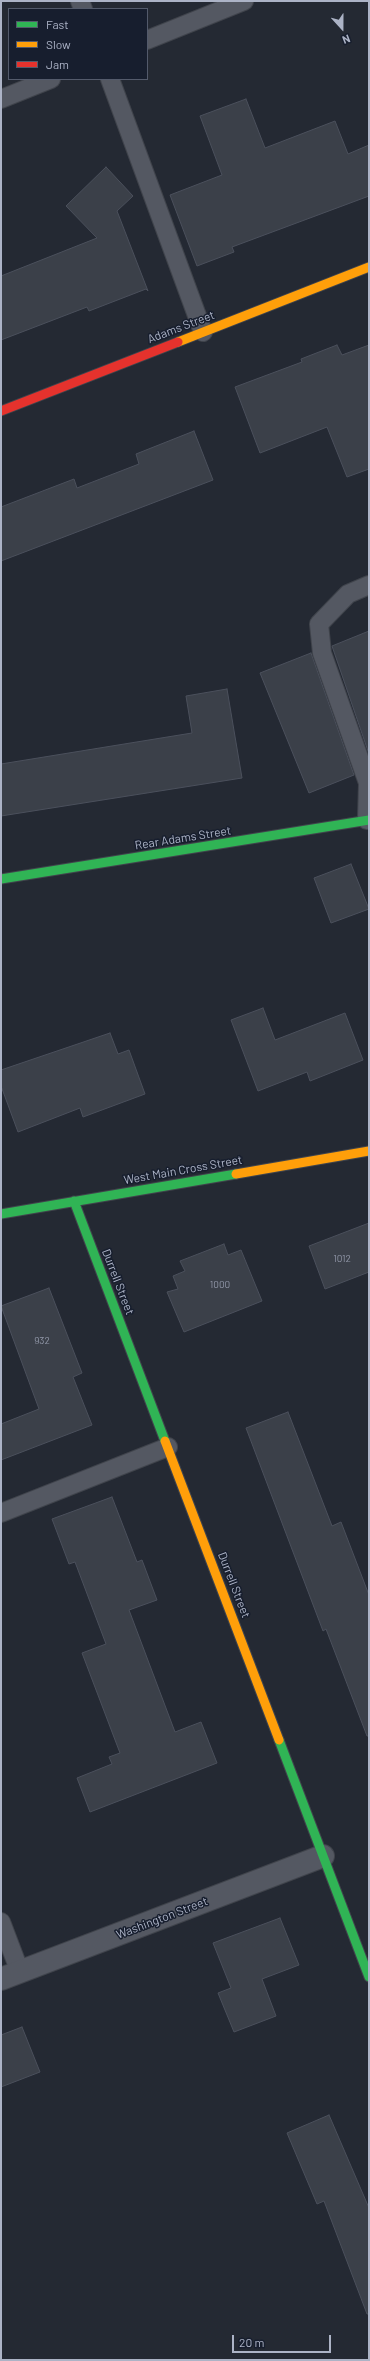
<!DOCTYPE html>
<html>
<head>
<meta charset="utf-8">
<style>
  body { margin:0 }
  #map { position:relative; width:370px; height:2361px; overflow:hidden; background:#242933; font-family:Barlow,sans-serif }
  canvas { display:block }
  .frame { position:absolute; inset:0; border:2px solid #acb3c6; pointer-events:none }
  .legend { position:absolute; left:8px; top:8px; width:140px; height:72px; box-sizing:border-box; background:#171e2e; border:1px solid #535a6b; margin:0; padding:5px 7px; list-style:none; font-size:12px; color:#acb3c6 }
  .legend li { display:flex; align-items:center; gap:8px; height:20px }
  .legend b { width:20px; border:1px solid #535a6b }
  .north { position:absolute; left:322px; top:8px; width:40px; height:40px; -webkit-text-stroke:3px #171e2e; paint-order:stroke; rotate:159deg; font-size:11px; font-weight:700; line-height:16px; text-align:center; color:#acb3c6 }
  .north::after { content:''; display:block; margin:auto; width:14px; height:18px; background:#acb3c6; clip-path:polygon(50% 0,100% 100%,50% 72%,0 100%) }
  .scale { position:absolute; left:232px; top:2335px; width:99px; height:18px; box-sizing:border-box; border:2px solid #acb3c6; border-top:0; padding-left:5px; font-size:12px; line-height:14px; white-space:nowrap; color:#acb3c6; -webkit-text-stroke:3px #171e2e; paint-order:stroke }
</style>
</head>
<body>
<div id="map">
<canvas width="370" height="2361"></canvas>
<div class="frame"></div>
<ul class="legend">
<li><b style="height:5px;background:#30b455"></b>Fast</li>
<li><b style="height:5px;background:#ff9f0a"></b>Slow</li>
<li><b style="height:5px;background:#e5322d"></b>Jam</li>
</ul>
<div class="north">N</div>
<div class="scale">20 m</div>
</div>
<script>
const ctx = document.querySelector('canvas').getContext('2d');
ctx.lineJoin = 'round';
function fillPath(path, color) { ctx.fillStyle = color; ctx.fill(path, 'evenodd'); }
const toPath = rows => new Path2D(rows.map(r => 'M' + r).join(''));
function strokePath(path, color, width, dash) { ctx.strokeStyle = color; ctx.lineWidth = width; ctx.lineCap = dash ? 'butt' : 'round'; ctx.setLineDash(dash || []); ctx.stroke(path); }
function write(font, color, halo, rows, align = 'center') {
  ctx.font = font + ' Barlow,sans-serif'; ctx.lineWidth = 3; ctx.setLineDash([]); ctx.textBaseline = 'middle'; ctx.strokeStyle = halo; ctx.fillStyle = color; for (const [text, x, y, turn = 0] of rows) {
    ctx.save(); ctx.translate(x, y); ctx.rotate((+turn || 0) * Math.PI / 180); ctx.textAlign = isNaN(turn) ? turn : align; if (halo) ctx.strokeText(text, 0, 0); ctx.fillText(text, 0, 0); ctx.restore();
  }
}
const building = toPath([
  [246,99,265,148,335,121,348,154,369,145,369,196,232,247,234,252,197,266,170,195,222,175,200,116,246,99],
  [106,167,133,196,117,211,148,291,146,289,89,311,87,307,1,340,1,276,97,238,66,206,106,167],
  [337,345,342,355,369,345,369,469,347,477,327,427,260,453,235,387,302,362,301,359,337,345],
  [194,431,213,480,1,561,1,507,74,479,77,488,139,464,136,454,194,431],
  [369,631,369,754,332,646,369,631],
  [311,653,354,775,309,793,260,673,311,653],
  [227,689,242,778,1,816,1,764,192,733,186,696,227,689],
  [351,864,369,909,331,923,314,878,351,864],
  [263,1008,275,1040,345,1013,363,1060,310,1081,307,1072,258,1091,231,1020,263,1008],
  [110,1033,118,1054,129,1050,145,1094,83,1117,80,1108,18,1132,1,1086,1,1070,110,1033],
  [369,1223,369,1272,325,1289,309,1246,369,1223],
  [224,1244,228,1255,241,1250,262,1301,184,1332,167,1292,178,1289,173,1276,185,1271,180,1261,224,1244],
  [49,1288,82,1373,73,1377,92,1425,1,1460,1,1424,39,1409,1,1306,49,1288],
  [288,1412,332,1526,341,1522,369,1595,369,1736,367,1736,326,1629,323,1631,246,1428,288,1412],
  [112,1497,137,1562,142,1560,157,1600,129,1610,175,1732,201,1722,217,1763,90,1812,77,1778,112,1764,109,1757,120,1753,82,1653,106,1644,75,1562,69,1564,52,1519,112,1497],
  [280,1918,299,1965,262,1979,276,2016,234,2032,218,1993,231,1988,213,1943,280,1918],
  [22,2027,40,2072,1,2087,1,2035,22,2027],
  [329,2115,369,2208,369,2314,367,2314,324,2201,317,2204,287,2133,329,2115]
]);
const lane = toPath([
  [80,1,83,9],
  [147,40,244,1],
  [110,79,203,332],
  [1,99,51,79],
  [367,820,368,783,322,653,319,624,348,594,369,585],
  [1,1513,168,1447],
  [1,1922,20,1972]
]);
const street = toPath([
  [1,1979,323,1856]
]);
const fast = toPath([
  [1,879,369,820],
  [74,1201,165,1441],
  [1,1214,236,1174],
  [279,1740,369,1977]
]);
const slow = toPath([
  [178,342,369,267],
  [236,1174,369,1151],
  [165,1441,279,1740]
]);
const jam = toPath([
  [1,411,178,342]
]);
const numberNames = [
  ["1012",342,1259],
  ["1000",220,1285],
  ["932",42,1341]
];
const streetNames = [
  ["Adams Street",181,327,-21],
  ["Rear Adams Street",183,838,-9],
  ["West Main Cross Street",183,1170,-10],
  ["Durrell Street",118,1282,69],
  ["Durrell Street",234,1585,69],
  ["Washington Street",162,1918,-21]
];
fillPath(building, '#3b4049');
strokePath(building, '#4b505c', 1);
strokePath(lane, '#40444c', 20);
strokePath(street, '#40444c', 24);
strokePath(fast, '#40444c', 11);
strokePath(slow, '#40444c', 11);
strokePath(jam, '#40444c', 11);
strokePath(lane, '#545862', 18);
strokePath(street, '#545862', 22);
strokePath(fast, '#30b455', 9);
strokePath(slow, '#ff9f0a', 9);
strokePath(jam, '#e5322d', 9);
write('10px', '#9096a7', null, numberNames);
write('12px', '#acb3c6', '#171e2e', streetNames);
</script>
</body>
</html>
